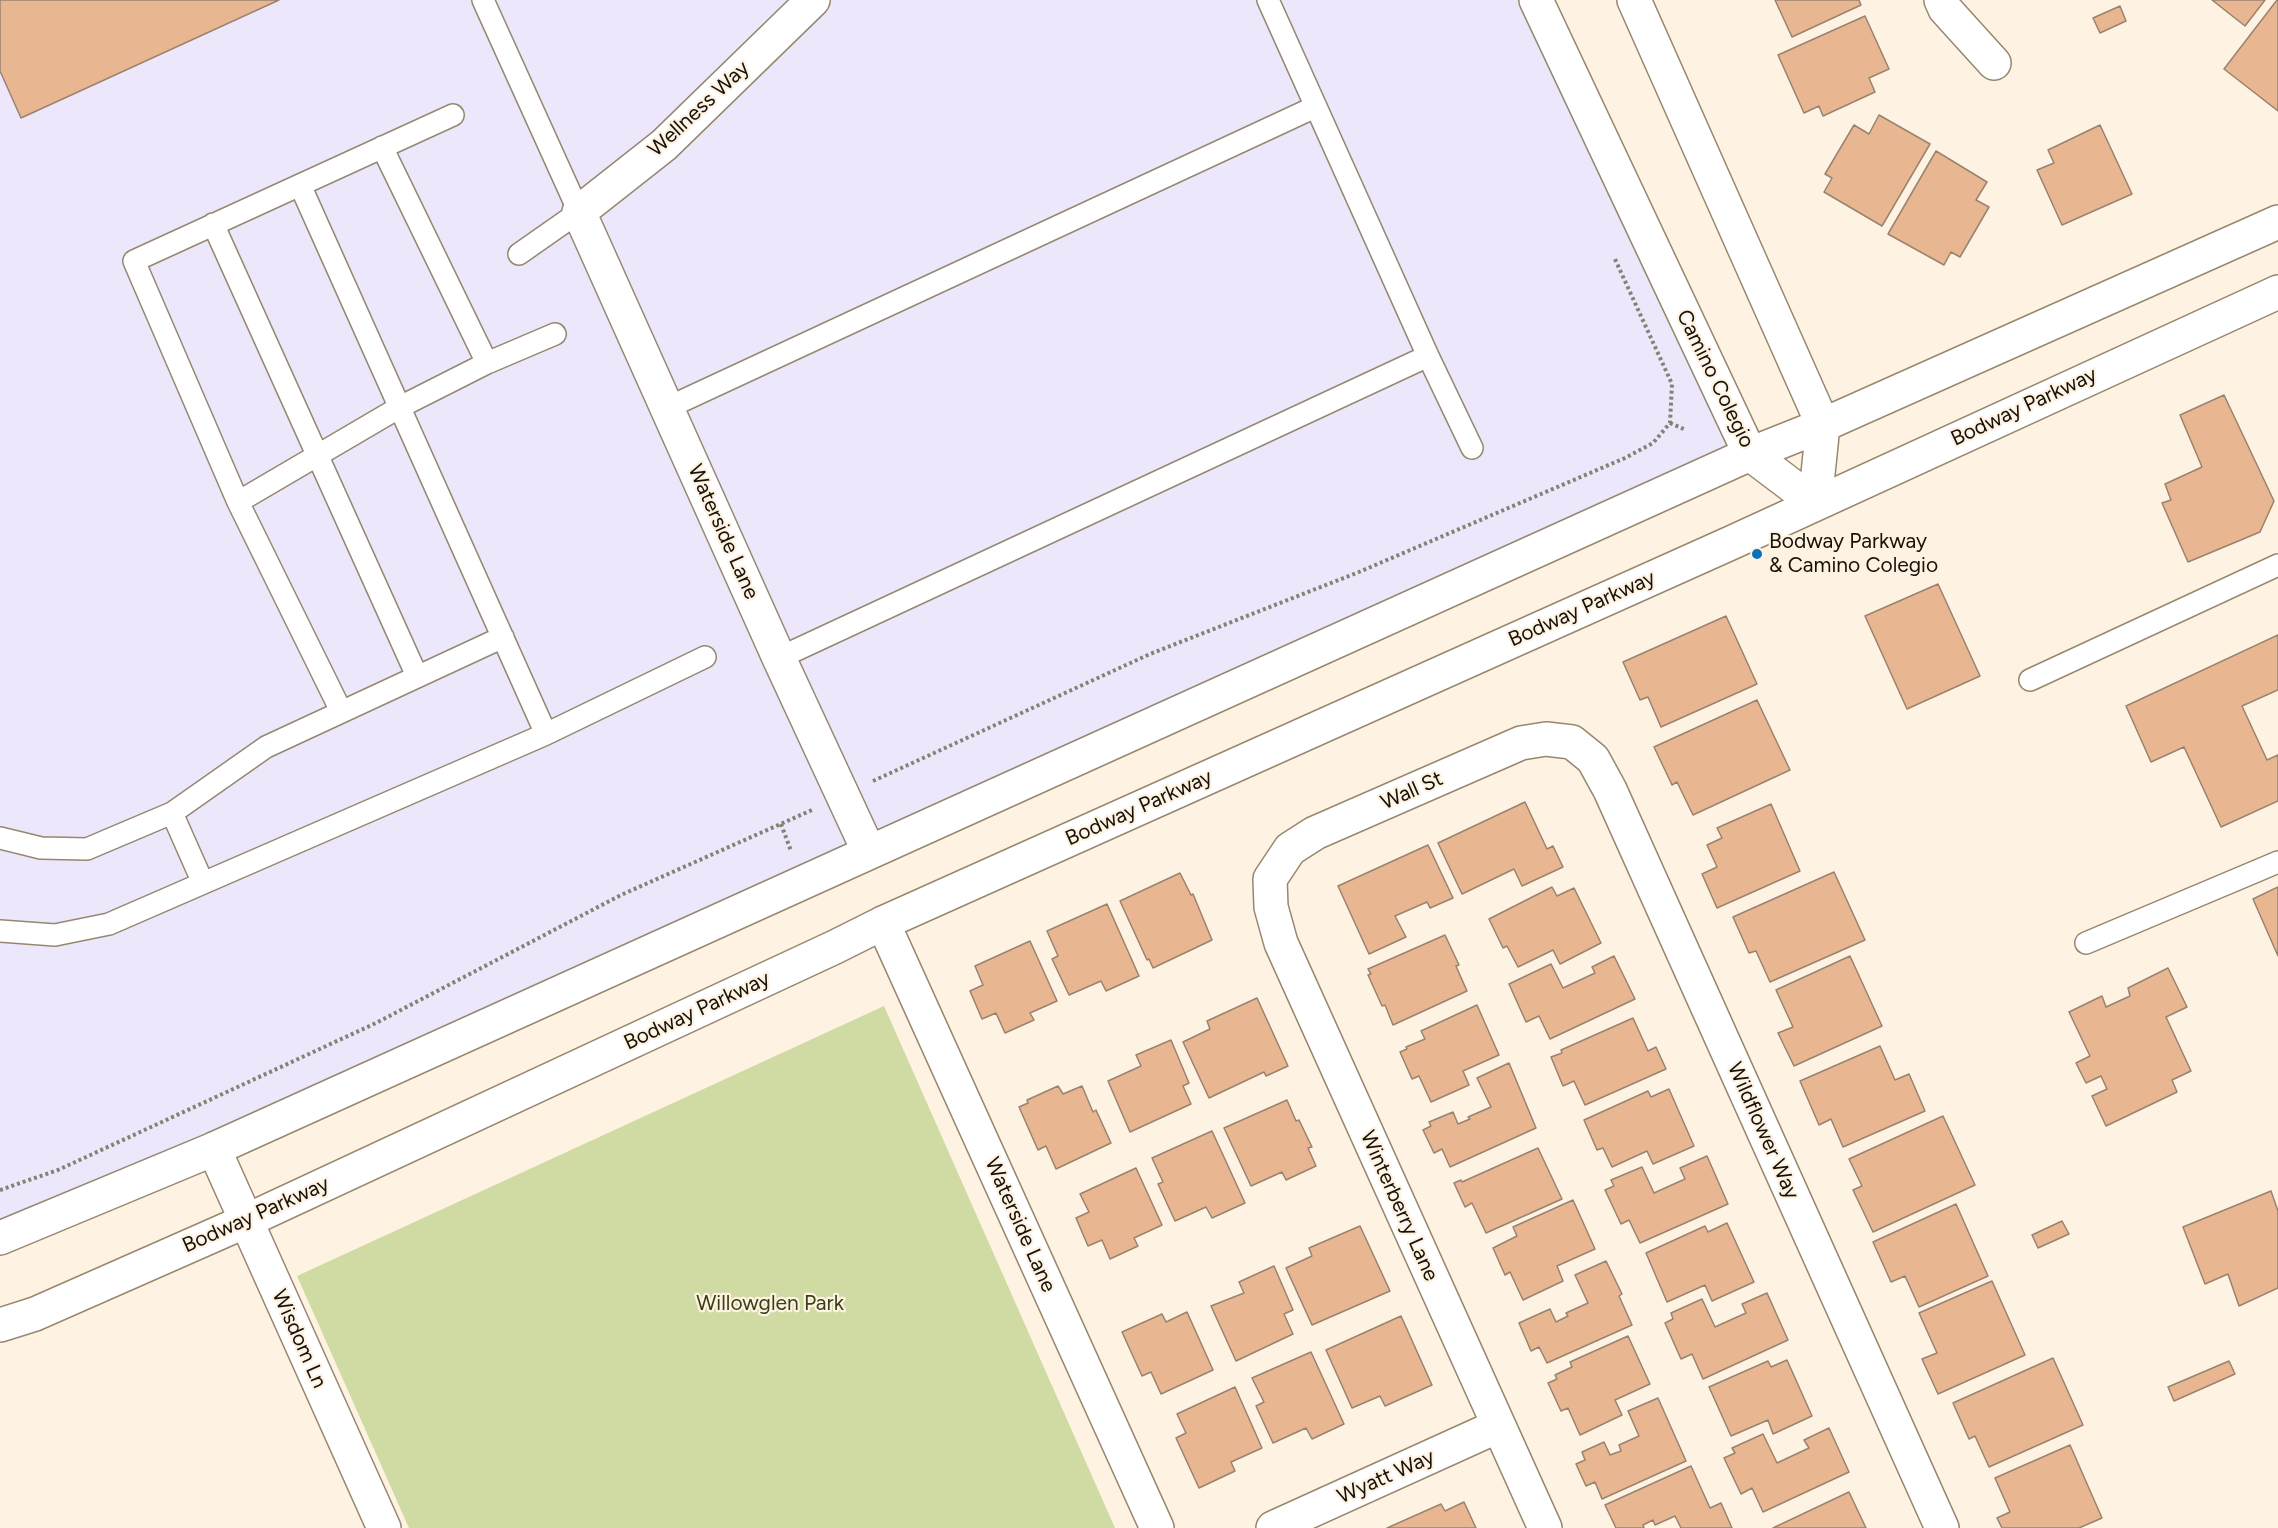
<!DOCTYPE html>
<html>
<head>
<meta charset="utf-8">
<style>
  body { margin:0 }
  canvas { display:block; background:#fef3e3 }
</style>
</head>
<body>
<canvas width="2278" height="1528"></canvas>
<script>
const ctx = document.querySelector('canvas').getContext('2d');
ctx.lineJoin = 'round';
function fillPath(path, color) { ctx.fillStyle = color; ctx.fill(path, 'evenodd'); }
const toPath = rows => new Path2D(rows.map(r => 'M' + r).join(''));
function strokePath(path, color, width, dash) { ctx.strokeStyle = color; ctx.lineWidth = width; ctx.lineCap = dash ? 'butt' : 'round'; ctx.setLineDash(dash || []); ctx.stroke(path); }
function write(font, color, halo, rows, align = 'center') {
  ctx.font = font + ' Figtree,sans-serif'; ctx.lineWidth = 4.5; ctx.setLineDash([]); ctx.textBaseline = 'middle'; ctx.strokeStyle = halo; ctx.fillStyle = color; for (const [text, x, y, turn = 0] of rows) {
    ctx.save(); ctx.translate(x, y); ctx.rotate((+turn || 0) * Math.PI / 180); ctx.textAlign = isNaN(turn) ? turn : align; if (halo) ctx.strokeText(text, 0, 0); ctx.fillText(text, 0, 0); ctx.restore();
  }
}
const industrial = toPath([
  [0,0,1536,0,1750,454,0,1238]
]);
const green = toPath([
  [884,1006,1115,1528,409,1528,297,1276]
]);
const building = toPath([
  [0,0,279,0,21,118,0,71,0,0],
  [1775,0,1859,0,1861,5,1792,37,1775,0],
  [2212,0,2265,0,2245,26,2212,0],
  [2277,0,2278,0,2278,111,2224,69,2277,0],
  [2120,6,2126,21,2100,33,2093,18,2120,6],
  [1865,16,1889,69,1869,78,1875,92,1823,116,1819,106,1804,113,1778,55,1865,16],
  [1879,115,1930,144,1882,226,1824,192,1832,178,1825,174,1854,125,1869,134,1879,115],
  [2100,125,2132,194,2062,225,2037,170,2054,163,2048,150,2100,125],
  [1936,151,1987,182,1976,200,1989,207,1960,257,1951,252,1944,265,1888,234,1936,151],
  [2224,395,2274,501,2260,532,2188,562,2162,503,2171,500,2165,484,2202,467,2180,415,2224,395],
  [1938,584,1980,676,1907,709,1865,616,1938,584],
  [1726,616,1757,684,1661,727,1648,697,1640,700,1623,662,1726,616],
  [2278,635,2278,690,2242,706,2267,760,2278,755,2278,801,2221,827,2184,747,2151,762,2126,706,2278,635],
  [1757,700,1790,770,1693,815,1677,782,1672,785,1654,747,1757,700],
  [1525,802,1547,849,1553,846,1563,867,1522,886,1514,869,1462,894,1438,843,1525,802],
  [1771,804,1800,871,1717,908,1702,874,1717,867,1707,845,1722,838,1717,828,1771,804],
  [1428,845,1453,898,1430,908,1427,902,1395,916,1406,937,1369,954,1338,886,1428,845],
  [1834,872,1865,940,1770,982,1756,951,1749,953,1733,917,1834,872],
  [1180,873,1191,895,1193,894,1212,940,1153,968,1149,959,1147,960,1120,901,1180,873],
  [1552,887,1557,896,1574,888,1601,943,1560,964,1553,950,1518,967,1507,946,1503,948,1489,919,1552,887],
  [2278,887,2278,956,2253,899,2278,887],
  [1107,904,1139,976,1106,991,1101,981,1069,995,1052,959,1058,956,1047,931,1107,904],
  [1445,935,1459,965,1456,966,1467,991,1393,1025,1385,1005,1382,1006,1368,975,1371,974,1368,969,1445,935],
  [1030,941,1057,1001,1030,1013,1034,1020,1005,1033,996,1013,982,1019,970,991,983,985,975,966,1030,941],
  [1614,956,1635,999,1550,1039,1539,1016,1526,1022,1509,984,1551,964,1563,988,1595,973,1592,967,1614,956],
  [1850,956,1882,1026,1794,1066,1778,1033,1793,1027,1776,990,1850,956],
  [2168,968,2187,1007,2166,1017,2191,1071,2172,1080,2177,1092,2106,1126,2092,1096,2107,1089,2101,1076,2086,1083,2076,1063,2090,1056,2069,1012,2102,996,2106,1007,2130,996,2128,988,2168,968],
  [1257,998,1288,1066,1266,1076,1264,1072,1209,1098,1183,1042,1210,1029,1207,1021,1257,998],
  [1477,1005,1499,1055,1463,1071,1469,1085,1431,1102,1419,1076,1412,1079,1400,1052,1407,1049,1406,1047,1425,1039,1421,1031,1477,1005],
  [1633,1018,1648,1051,1656,1047,1666,1069,1585,1105,1574,1081,1563,1086,1551,1057,1562,1053,1561,1050,1633,1018],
  [1171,1040,1189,1083,1183,1086,1191,1104,1130,1132,1108,1081,1141,1066,1136,1055,1171,1040],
  [1880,1046,1895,1080,1909,1074,1925,1111,1843,1147,1831,1119,1819,1125,1800,1081,1880,1046],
  [1509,1063,1536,1128,1450,1167,1442,1149,1434,1153,1423,1130,1431,1126,1429,1122,1453,1112,1458,1124,1470,1119,1468,1117,1491,1107,1477,1078,1509,1063],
  [1058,1086,1063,1094,1082,1086,1093,1112,1096,1110,1111,1143,1056,1169,1046,1146,1038,1150,1019,1107,1028,1103,1027,1100,1058,1086],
  [1669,1089,1694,1146,1653,1164,1647,1151,1612,1167,1603,1148,1597,1150,1584,1120,1648,1091,1651,1097,1669,1089],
  [1287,1100,1296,1121,1299,1120,1312,1147,1308,1148,1316,1166,1286,1180,1282,1172,1251,1186,1224,1128,1287,1100],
  [1943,1116,1975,1185,1873,1232,1853,1190,1862,1186,1849,1159,1943,1116],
  [1212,1131,1245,1203,1212,1218,1206,1207,1175,1221,1158,1184,1163,1182,1152,1158,1212,1131],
  [1538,1148,1562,1199,1486,1233,1472,1203,1465,1207,1454,1183,1461,1180,1462,1182,1538,1148],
  [1707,1156,1728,1204,1640,1243,1629,1220,1621,1224,1605,1190,1614,1186,1611,1180,1642,1167,1654,1193,1685,1179,1680,1168,1707,1156],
  [1136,1168,1162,1225,1134,1238,1138,1246,1110,1259,1102,1240,1088,1246,1076,1218,1089,1212,1080,1194,1136,1168],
  [2271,1191,2278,1211,2278,1288,2239,1306,2228,1274,2205,1284,2183,1227,2271,1191],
  [1573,1200,1595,1249,1557,1266,1563,1281,1523,1300,1510,1272,1505,1275,1493,1248,1517,1236,1513,1227,1573,1200],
  [1956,1204,1988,1276,1919,1307,1905,1276,1891,1282,1873,1242,1956,1204],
  [2062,1221,2069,1234,2038,1248,2032,1235,2062,1221],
  [1727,1223,1754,1282,1712,1301,1705,1285,1667,1302,1646,1253,1705,1226,1708,1232,1727,1223],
  [1360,1226,1390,1291,1312,1325,1286,1268,1312,1256,1309,1248,1360,1226],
  [1606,1261,1622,1294,1619,1296,1632,1325,1547,1363,1539,1347,1531,1351,1519,1323,1550,1309,1556,1322,1568,1316,1566,1313,1588,1303,1575,1275,1606,1261],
  [1274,1266,1293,1310,1284,1314,1293,1334,1236,1361,1211,1306,1244,1293,1239,1282,1274,1266],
  [1992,1281,2025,1355,1938,1394,1922,1359,1937,1353,1919,1313,1992,1281],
  [1767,1293,1788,1340,1703,1379,1692,1354,1681,1359,1665,1323,1673,1319,1671,1313,1702,1299,1715,1327,1746,1313,1742,1304,1767,1293],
  [1187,1312,1213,1370,1161,1394,1151,1372,1142,1376,1122,1332,1162,1314,1166,1322,1187,1312],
  [1401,1316,1432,1385,1385,1406,1380,1396,1352,1408,1326,1350,1401,1316],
  [1628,1336,1650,1384,1615,1400,1622,1415,1580,1435,1568,1408,1561,1411,1548,1383,1557,1379,1555,1375,1572,1367,1570,1362,1628,1336],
  [1311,1352,1344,1424,1312,1439,1306,1428,1273,1443,1256,1406,1264,1402,1252,1378,1311,1352],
  [2053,1358,2083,1425,1989,1467,1975,1436,1969,1439,1953,1403,2053,1358],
  [1787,1360,1812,1416,1773,1434,1768,1420,1731,1436,1709,1387,1768,1361,1771,1367,1787,1360],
  [2229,1361,2235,1374,2174,1401,2168,1387,2229,1361],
  [1235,1387,1262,1448,1231,1462,1235,1471,1199,1488,1176,1438,1186,1433,1177,1414,1235,1387],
  [1658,1398,1686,1461,1602,1499,1595,1482,1586,1486,1576,1464,1585,1460,1582,1452,1604,1442,1610,1455,1621,1451,1619,1445,1639,1436,1628,1411,1658,1398],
  [1829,1428,1849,1472,1763,1512,1752,1488,1741,1494,1724,1458,1735,1453,1732,1448,1763,1434,1777,1463,1809,1448,1804,1440,1829,1428],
  [2070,1445,2102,1518,2079,1528,2002,1528,1997,1518,2010,1512,1995,1478,2070,1445],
  [1691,1466,1710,1508,1721,1503,1732,1528,1681,1528,1675,1516,1655,1525,1653,1520,1643,1525,1644,1528,1616,1528,1605,1505,1691,1466],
  [1849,1492,1866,1528,1773,1528,1849,1492],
  [1464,1502,1476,1528,1387,1528,1441,1504,1445,1511,1464,1502]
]);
const path = toPath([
  [1670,423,1686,430],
  [873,781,1150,654,1359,572,1625,458,1653,443,1670,423,1672,384,1614,257],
  [781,824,791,851],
  [0,1190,58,1170,376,1023,621,895,812,810]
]);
const service = toPath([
  [483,0,579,212,519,254],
  [1268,0,1428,356,1472,448],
  [382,147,487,363],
  [300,185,546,734],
  [213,224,417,676],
  [667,408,1315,107],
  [238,502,400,407,487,363,555,334],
  [779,658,1428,356],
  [2030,680,2278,565],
  [341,711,238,502,134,261,453,115],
  [172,813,203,883],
  [0,838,41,848,87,849,172,813,266,747,503,637],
  [0,931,55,935,109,924,546,734,705,657],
  [2086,943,2278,862]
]);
const minor = toPath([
  [813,0,664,145,579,212,779,658,869,852],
  [1941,0,1945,9,1994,63],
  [883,923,1157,1528],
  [214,1149,384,1528],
  [1273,1528,1498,1426],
  [1545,1528,1281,943,1271,907,1270,879,1290,849,1315,833,1521,743,1546,739,1572,742,1593,759,1610,790,1942,1528]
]);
const tertiary = toPath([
  [1536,0,1750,454,1815,503],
  [1634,0,1823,425,1815,503],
  [0,1238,214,1149,1750,454,1823,425,2278,222],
  [0,1325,35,1314,246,1221,835,947,883,923,1733,542,2278,292]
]);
const markers = [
  [1757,554,6,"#0871bd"]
];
const streetNames = [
  ["Wellness Way",699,109,-43],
  ["Camino Colegio",1715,379,64],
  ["Bodway Parkway",2024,407,-25],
  ["Waterside Lane",723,532,66],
  ["Bodway Parkway",1582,609,-24],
  ["Wall St",1412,791,-24],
  ["Bodway Parkway",1139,808,-24],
  ["Bodway Parkway",697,1011,-25],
  ["Wildflower Way",1763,1131,66],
  ["Winterberry Lane",1399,1206,66],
  ["Bodway Parkway",256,1215,-24],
  ["Waterside Lane",1020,1225,66],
  ["Wisdom Ln",299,1339,66],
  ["Wyatt Way",1386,1477,-24]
];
const poiNames = [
  ["Bodway Parkway",1769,542],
  ["& Camino Colegio",1769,566]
];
const parkNames = [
  ["Willowglen Park",770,1304]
];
fillPath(industrial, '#ede7fc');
fillPath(green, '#d0daa3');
fillPath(building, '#e8b791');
strokePath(building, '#9a826f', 1.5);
strokePath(service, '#97876f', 24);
strokePath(minor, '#97876f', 36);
strokePath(tertiary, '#97876f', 36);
strokePath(path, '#898074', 4, [3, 3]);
strokePath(service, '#fff', 21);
strokePath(minor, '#fff', 33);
strokePath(tertiary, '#fff', 33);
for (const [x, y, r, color] of markers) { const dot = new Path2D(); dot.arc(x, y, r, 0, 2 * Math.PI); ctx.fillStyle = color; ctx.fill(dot); strokePath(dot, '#fef3e3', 2); }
write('21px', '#171108', '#fef3e3', streetNames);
write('21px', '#171108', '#fef3e3', poiNames, 'left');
write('21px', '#3a4015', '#fef3e3', parkNames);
</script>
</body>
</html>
